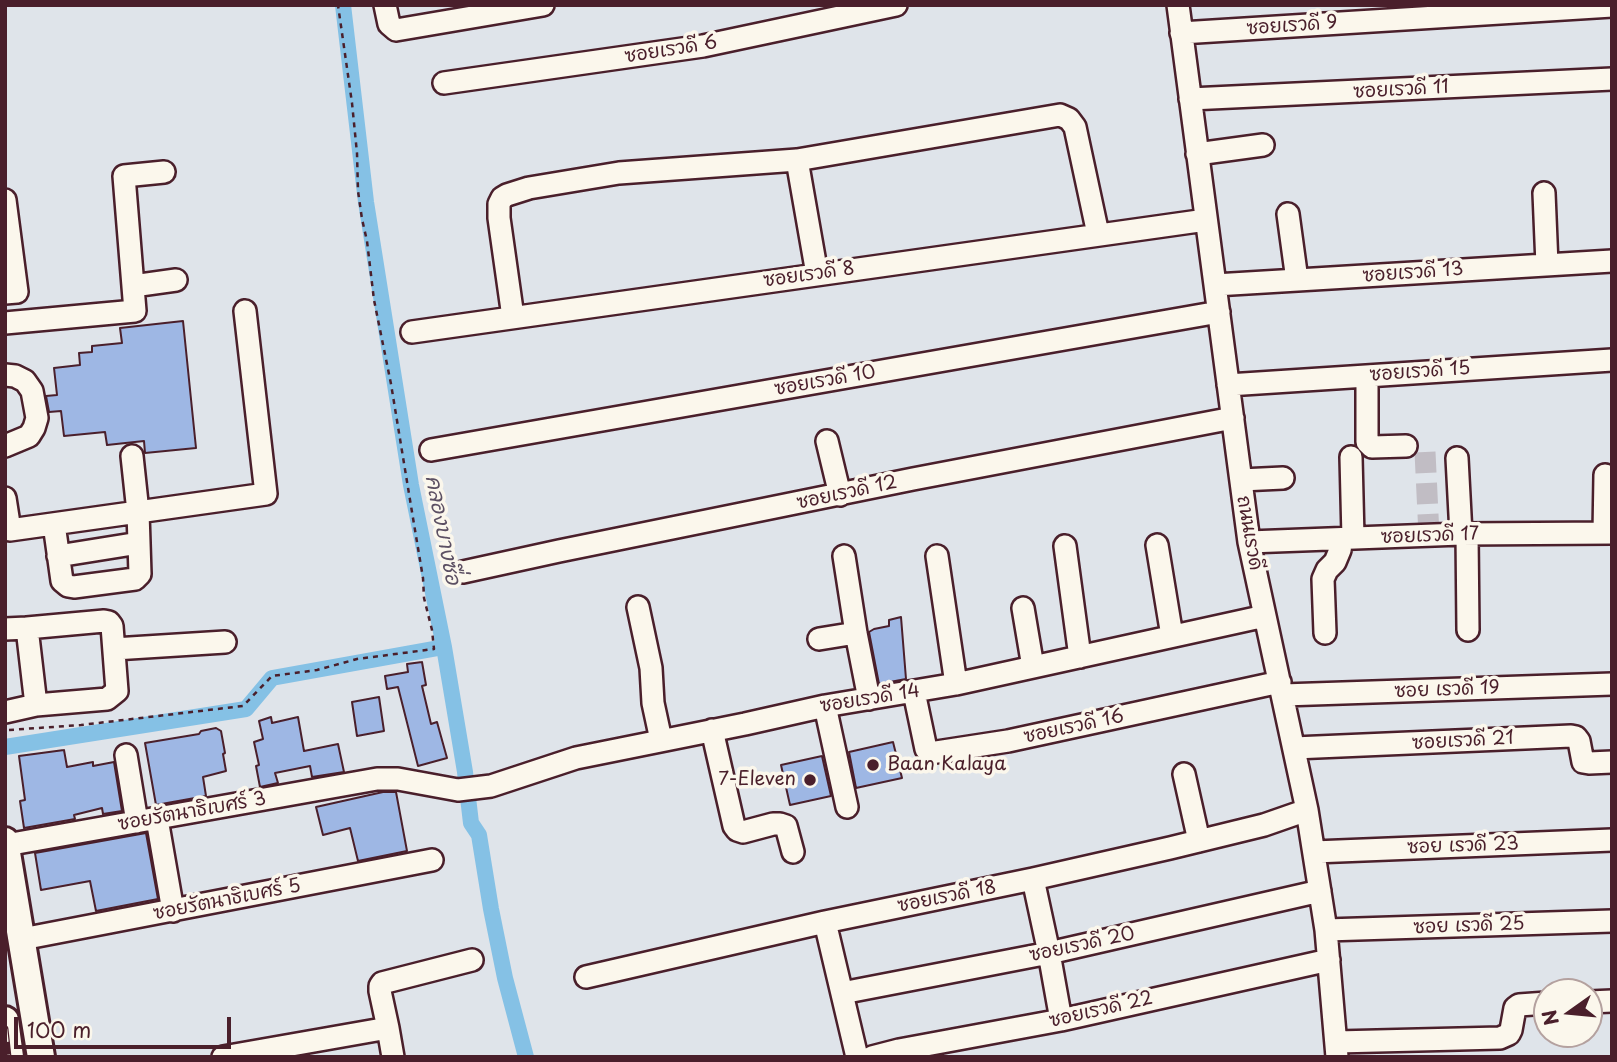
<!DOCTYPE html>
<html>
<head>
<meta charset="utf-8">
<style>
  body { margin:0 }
  #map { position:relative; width:1617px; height:1062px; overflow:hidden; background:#dfe4ea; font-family:"Playpen Sans",sans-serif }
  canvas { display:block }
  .frame { position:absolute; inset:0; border:7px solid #4a1f2b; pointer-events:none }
  .north { position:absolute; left:1533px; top:978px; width:70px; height:70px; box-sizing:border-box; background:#fbf7ec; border:2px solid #b4a19f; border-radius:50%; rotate:255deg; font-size:19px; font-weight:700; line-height:28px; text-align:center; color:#4a1f2b }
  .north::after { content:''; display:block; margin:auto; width:24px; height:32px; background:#4a1f2b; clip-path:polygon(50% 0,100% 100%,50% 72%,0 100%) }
  .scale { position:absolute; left:14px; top:1017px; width:217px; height:32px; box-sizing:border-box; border:4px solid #4a1f2b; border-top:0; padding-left:9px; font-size:21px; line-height:24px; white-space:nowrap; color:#4a1f2b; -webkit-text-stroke:5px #fbf7ec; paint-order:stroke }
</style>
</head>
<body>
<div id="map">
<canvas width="1617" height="1062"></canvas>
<div class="frame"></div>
<div class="north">N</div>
<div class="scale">100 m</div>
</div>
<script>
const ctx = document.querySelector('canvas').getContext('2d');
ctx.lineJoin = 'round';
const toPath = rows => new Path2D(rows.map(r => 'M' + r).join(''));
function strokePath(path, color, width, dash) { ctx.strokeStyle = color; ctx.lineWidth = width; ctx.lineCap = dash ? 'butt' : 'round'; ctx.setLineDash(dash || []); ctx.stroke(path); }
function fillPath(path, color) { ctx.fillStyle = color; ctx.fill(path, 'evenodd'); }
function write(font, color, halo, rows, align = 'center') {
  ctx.font = font + ' "Playpen Sans","Playpen Sans Thai",sans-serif'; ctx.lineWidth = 7; ctx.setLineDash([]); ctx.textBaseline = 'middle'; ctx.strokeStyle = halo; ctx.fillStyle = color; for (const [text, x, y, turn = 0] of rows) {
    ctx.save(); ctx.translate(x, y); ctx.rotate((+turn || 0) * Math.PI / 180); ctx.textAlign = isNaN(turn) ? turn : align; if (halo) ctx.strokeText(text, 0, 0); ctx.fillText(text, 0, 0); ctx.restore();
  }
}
const canal = toPath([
  [343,5,366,202,411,485,444,647,465,772,471,823,479,835,491,909,505,978,526,1057],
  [5,747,246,709,272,678,444,647]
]);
const building = toPath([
  [183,321,196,448,145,453,144,441,107,445,105,432,64,436,61,411,49,412,46,396,57,395,54,368,80,365,79,353,92,352,92,346,122,343,120,328,183,321],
  [901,617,906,679,879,684,869,632,874,629,889,626,889,620,901,617],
  [422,662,426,685,422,686,431,724,437,722,447,758,418,766,398,687,387,689,385,676,408,672,407,664,422,662],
  [379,697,384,731,357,736,352,702,379,697],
  [271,717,272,723,298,717,304,751,338,744,344,772,312,777,310,766,275,773,278,783,260,787,256,766,259,765,254,742,263,739,259,721,271,717],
  [216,728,221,731,225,753,223,754,226,771,203,777,206,796,156,805,145,743,199,734,201,731,216,728],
  [893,742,902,778,856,788,849,752,893,742],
  [64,750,67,767,93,762,93,766,114,762,122,811,103,814,102,808,74,815,75,819,24,828,20,801,25,800,19,756,64,750],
  [822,756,831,796,790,805,781,765,822,756],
  [383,792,396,792,407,851,358,861,350,828,323,835,316,807,383,792],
  [146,833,158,899,96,911,90,881,41,890,35,853,146,833]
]);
const minorTunnel = toPath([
  [1425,452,1429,535]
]);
const path = toPath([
  [9,730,81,725,243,706,272,676,317,670,357,659,434,649,432,630,424,598,423,578,412,512,391,384,374,300,367,241,362,219,358,191,357,153,352,103,338,5]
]);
const minor = toPath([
  [385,5,389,24,396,30,543,5],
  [1178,5,1249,542,1307,810,1326,930,1337,1057],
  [1181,33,1612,6],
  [444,83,703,46,896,5],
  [1190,99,1612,79],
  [1197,154,1263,145],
  [797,160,817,274],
  [1544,193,1547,265],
  [5,200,17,292,5,293],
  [1288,214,1297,280],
  [1215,285,1612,261],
  [133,286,176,280],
  [513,317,499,218,499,204,502,198,507,195,529,188,619,173,797,160,1060,115,1069,119,1075,127,1098,234],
  [5,323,135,311,124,176,164,172],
  [412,332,1206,220],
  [5,375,15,376,25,381,32,391,37,418,34,428,29,436,5,446],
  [1367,376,1367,442,1372,447,1406,446],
  [1228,385,1612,360],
  [827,441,840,495],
  [431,450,1219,312],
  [1351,457,1353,538],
  [1457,458,1461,534],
  [1241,480,1283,478],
  [5,498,10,530,266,494,245,311],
  [54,524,62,581,68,586,74,587,135,579,140,574,138,512,132,456],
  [1604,533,1605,475],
  [1467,534,1468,630],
  [1249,542,1461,534,1612,533],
  [1157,545,1172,636],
  [1065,546,1080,657],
  [58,556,139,543],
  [844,556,856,633,869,699],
  [937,556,956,684],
  [463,572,559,551,913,479,1233,418],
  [638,607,651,668,653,703,661,740],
  [1023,608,1033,667],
  [27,628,36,705],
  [5,629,27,628,104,621,109,622,112,626,117,691,107,699,36,705,5,712],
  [1325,633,1323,579,1327,570,1335,562,1340,550,1342,539],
  [819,639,856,633],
  [114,649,225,642],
  [914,692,926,749,930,753,1008,741,1280,682],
  [1283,695,1612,684],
  [825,706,847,807],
  [712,730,734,826,737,830,743,832,773,824,780,824,786,826,793,852],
  [1294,748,1571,736,1576,737,1579,741,1583,762,1589,763,1612,762],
  [126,755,137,822],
  [1184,774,1199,841],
  [157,819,173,911],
  [6,845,377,779,398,779,458,790,491,786,576,758,745,724,825,706,956,684,1265,616],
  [1314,852,1612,840],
  [1033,879,1049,953,1061,1020],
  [825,922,857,1057],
  [1326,930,1612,921],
  [22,939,432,860],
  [586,977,825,922,1033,879,1170,848,1264,825,1307,810],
  [842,993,1049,953,1320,891],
  [1589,1002,1612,1001],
  [388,1028,380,991,380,986,382,983,472,960],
  [1336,1042,1500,1038,1509,1034,1511,1030,1515,1008,1519,1005,1547,1003],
  [223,1057,388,1028,393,1057],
  [872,1057,899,1050,1061,1020,1329,960]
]);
const major = toPath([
  [5,841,41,1057],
  [5,1020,10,1057]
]);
const rail = toPath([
  [5,1029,8,1057]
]);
const markers = [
  [873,765,7,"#4a1f2b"],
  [810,780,7,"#4a1f2b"]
];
const streetNames = [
  ["ซอยเรวดี 9",1292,26,-4],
  ["ซอยเรวดี 6",671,50,-9],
  ["ซอยเรวดี 11",1401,90,-3],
  ["ซอยเรวดี 13",1413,273,-4],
  ["ซอยเรวดี 8",809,275,-8],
  ["ซอยเรวดี 15",1420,372,-4],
  ["ซอยเรวดี 10",825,381,-10],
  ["ซอยเรวดี 12",847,493,-12],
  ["ถนนเรวดี",1249,533,80],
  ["ซอยเรวดี 17",1430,536,-2],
  ["ซอย เรวดี 19",1447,690,-2],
  ["ซอยเรวดี 14",870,699,-9],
  ["ซอยเรวดี 16",1074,727,-12],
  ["ซอยเรวดี 21",1463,741,-3],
  ["ซอยรัตนาธิเบศร์ 3",192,812,-10],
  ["ซอย เรวดี 23",1463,846,-2],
  ["ซอยเรวดี 18",947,897,-11],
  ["ซอยรัตนาธิเบศร์ 5",227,900,-11],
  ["ซอย เรวดี 25",1469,926,-2],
  ["ซอยเรวดี 20",1082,945,-12],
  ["ซอยเรวดี 22",1101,1010,-13]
];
const poiNames = [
  ["Baan Kalaya",887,765],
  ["7-Eleven",796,780,"right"]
];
const waterNames = [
  ["คลองบางซื่อ",442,530,79]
];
strokePath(canal, '#85c1e5', 16);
fillPath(building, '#9eb7e4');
strokePath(building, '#4a1f2b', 2);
strokePath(minorTunnel, '#c1bdc4', 21, [21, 10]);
strokePath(minor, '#4a1f2b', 26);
strokePath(major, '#4a1f2b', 32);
strokePath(path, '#4a1f2b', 2.5, [5, 5]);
strokePath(minor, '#fbf7ec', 21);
strokePath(major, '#fbf7ec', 26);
strokePath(rail, '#4a1f2b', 7);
strokePath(rail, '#fbf7ec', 4.5, [13]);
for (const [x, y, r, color] of markers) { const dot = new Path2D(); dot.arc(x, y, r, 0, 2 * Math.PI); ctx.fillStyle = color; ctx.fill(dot); strokePath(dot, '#fbf7ec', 2.5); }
write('19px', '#4a1f2b', '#fbf7ec', streetNames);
write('19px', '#4a1f2b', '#fbf7ec', poiNames, 'left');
write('italic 21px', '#5c5063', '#fbf7ec', waterNames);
</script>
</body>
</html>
